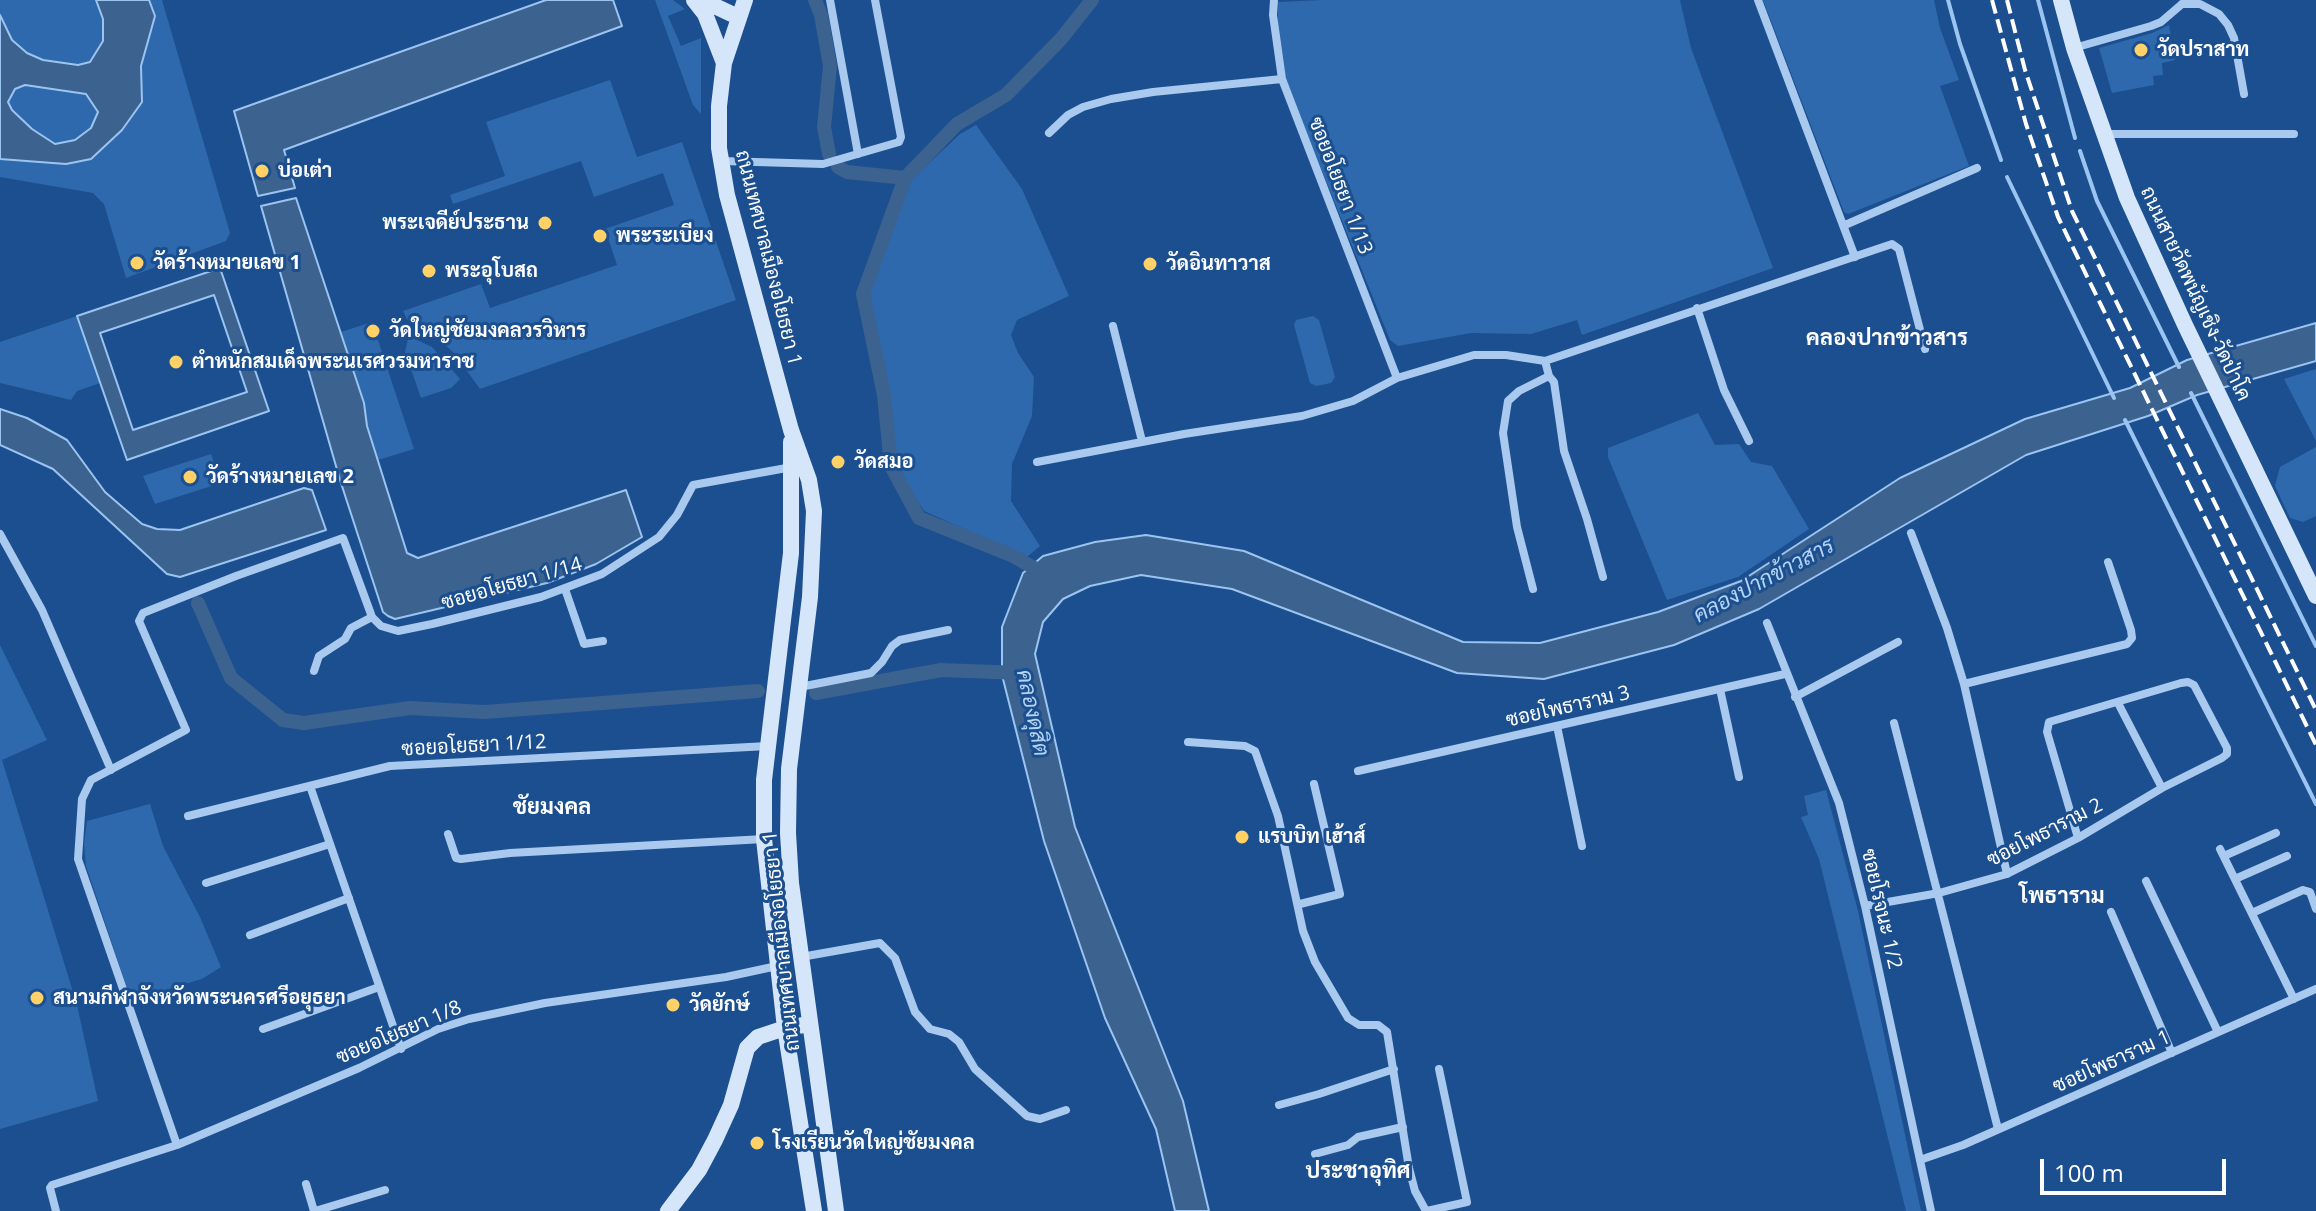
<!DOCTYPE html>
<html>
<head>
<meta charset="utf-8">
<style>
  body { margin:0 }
  #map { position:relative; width:2316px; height:1211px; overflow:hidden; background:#1b4f8f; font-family:"Open Sans",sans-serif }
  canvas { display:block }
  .scale { position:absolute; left:2040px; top:1159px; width:186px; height:36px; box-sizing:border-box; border:4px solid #fff; border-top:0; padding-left:10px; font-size:24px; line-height:28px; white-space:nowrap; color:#fff; -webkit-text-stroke:6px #1b4f8f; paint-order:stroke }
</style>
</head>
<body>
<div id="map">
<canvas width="2316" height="1211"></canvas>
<div class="scale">100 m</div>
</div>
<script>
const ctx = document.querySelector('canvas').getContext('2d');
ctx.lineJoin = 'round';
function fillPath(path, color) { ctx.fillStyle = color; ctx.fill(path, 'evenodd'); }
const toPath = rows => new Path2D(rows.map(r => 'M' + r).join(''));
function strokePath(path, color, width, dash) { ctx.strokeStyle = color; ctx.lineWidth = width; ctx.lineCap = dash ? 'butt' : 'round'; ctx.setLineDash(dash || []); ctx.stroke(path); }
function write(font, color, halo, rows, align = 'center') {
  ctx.font = font + ' "Open Sans",Sarabun,sans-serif'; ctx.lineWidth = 6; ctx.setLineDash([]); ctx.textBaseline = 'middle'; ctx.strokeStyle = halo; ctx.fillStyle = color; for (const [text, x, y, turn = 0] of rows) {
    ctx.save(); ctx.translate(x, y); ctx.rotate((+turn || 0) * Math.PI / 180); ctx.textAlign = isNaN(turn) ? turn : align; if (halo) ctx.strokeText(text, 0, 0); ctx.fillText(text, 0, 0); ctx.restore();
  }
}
const green = toPath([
  [0,0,96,0,103,19,103,40,90,62,78,65,43,60,27,53,12,40,0,15],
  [149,0,162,0,230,233,226,241,126,278,104,204,93,193,0,177,0,159,66,164,142,102,141,66,155,16],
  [655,0,673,0,685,9,668,16,681,46,701,38,701,114,693,105],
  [1323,0,1680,0,1691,48,1773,268,1582,335,1577,320,1531,334,1471,333,1398,346,1390,340,1285,79,1278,40,1278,2],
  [1763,0,1934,0,1940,28,1959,80,1940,86,1969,166,1848,214,1844,212],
  [2169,25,2175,60,2162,63,2163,75,2153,76,2154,85,2112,93,2099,48,2152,33],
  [610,80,637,157,682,142,736,300,480,389,454,353,436,337,419,330,407,319,403,311,481,284,490,308,617,265,605,229,674,205,663,173,594,197,581,161,453,204,450,195,505,176,486,122],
  [25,85,86,94,98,112,91,128,76,140,55,144,32,129,12,110,8,102,15,89],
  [976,125,1022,189,1069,296,1017,320,1011,335,1018,353,1034,377,1032,416,1012,464,1011,501,1040,546,1027,557,924,511,895,465,888,396,867,296,910,181,960,134],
  [77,316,100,383,77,391,71,400,0,383,0,342],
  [1313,316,1319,320,1335,377,1331,383,1316,386,1310,383,1294,325,1296,320],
  [372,322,414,449,378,460,367,426,364,403,341,332],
  [408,339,415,339,432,347,460,379,451,388,421,398,405,352],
  [2316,369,2316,441,2284,379],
  [1698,413,1715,445,1739,444,1751,462,1772,466,1809,529,1738,577,1667,600,1608,457,1608,448],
  [2316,447,2316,516,2303,522,2290,518,2275,486,2280,467],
  [211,454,221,483,155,504,143,476],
  [0,645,47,740,2,760,77,1005,98,1101,0,1129],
  [1826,790,1858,911,1921,1211,1906,1211,1819,859,1801,817,1808,815,1804,796],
  [150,804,163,846,200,917,221,967,202,979,131,1000,86,866,84,844,87,821]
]);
const water = toPath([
  [96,0,149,0,155,16,141,66,142,102,122,130,91,159,66,164,0,159,0,15,12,40,27,53,43,60,78,65,90,62,103,41,103,19,96,0],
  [25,85,86,94,98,112,91,128,75,140,55,144,32,129,12,110,8,102,15,89,25,85],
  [546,0,613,0,622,26,284,150,295,188,258,196,234,111,546,0],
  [296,198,364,403,367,426,407,553,418,558,626,490,642,537,596,564,547,583,395,619,388,616,383,612,340,480,261,206,296,198],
  [220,268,269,411,127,460,77,316,220,268],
  [214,295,247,392,133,430,100,333,214,295],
  [2316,323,2316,361,2197,395,2148,416,2026,455,1759,609,1674,645,1544,679,1457,673,1232,589,1141,575,1090,586,1063,599,1043,622,1035,654,1075,827,1183,1101,1209,1211,1175,1211,1156,1129,1105,1018,1044,841,1002,675,1002,627,1023,573,1043,556,1095,542,1146,535,1244,551,1463,642,1540,643,1658,612,1741,581,1900,478,2025,419,2130,388,2187,360,2316,323],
  [0,409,27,418,67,440,105,492,142,524,157,529,180,530,304,488,312,490,326,530,180,577,167,574,53,469,0,445,0,409]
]);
const stream = toPath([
  [1948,0,1960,44,2001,160],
  [2038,0,2075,138],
  [2080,151,2097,201,2179,367],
  [2007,177,2114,398],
  [2191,393,2316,646],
  [2125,420,2316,804]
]);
const canal = toPath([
  [815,0,821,15,830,66,824,127,829,154],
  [838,167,847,172,905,178],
  [1045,574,1011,555,919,518,891,466,884,395,863,294,905,178,957,124,1006,95,1061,39,1092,0],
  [198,603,231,678,283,720,304,723,410,708,485,712,758,691],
  [816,693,941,670,1021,673]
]);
const street = toPath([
  [830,0,858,154],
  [1274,0,1273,15,1282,79,1397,378],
  [1758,0,1855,257],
  [2182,4,2200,4,2219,14,2228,25,2234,38,2244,94],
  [2074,48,2151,26,2161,22,2182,4],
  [1049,133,1068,115,1083,107,1111,99,1153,92,1282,79],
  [2104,134,2294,134],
  [722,161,823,164,899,142,901,137,875,0],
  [1845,225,1977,168],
  [1697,308,1724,390,1749,441],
  [1113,326,1142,441],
  [1549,376,1554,382,1564,451,1587,519,1603,577],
  [1037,462,1184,434,1302,416,1353,401,1397,378,1474,355,1506,355,1545,361,1892,244,1899,249,1925,349],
  [1911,533,1947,628,1964,684,2007,874],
  [0,534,42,610,111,770],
  [565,589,584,644,603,641],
  [1533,589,1517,527,1503,433,1508,401,1519,391,1549,376,1545,361],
  [1767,623,1839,803,1865,906,1931,1211],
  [314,671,319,656,345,639,351,628,372,617],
  [1964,684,2127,644,2132,638,2131,630,2108,562],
  [800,687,871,673,882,662,892,646,900,640,948,630],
  [1720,689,1739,777],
  [1795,697,1898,642],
  [2118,703,2162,788],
  [1894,723,1998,1129],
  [1557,726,1582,846],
  [1188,742,1245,746,1255,751,1278,816,1303,931,1315,962,1348,1018,1359,1025,1378,1025,1387,1032,1409,1168,1415,1191,1426,1211],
  [1358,771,1785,674],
  [310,786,401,1049],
  [188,816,390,766,768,746],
  [448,834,456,858,461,859,510,853,764,839],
  [2220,849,2294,999],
  [2224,856,2276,833],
  [2235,879,2287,856],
  [2146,881,2218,1032],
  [206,883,330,844],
  [1300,904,1340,894,1314,784],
  [1865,906,1939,893,2007,874,2078,838,2162,788,2222,758,2227,754,2227,748,2194,685,2188,682,2181,683,2049,722,2047,732,2078,838],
  [2111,912,2172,1053],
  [2252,913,2303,890,2310,892,2316,909],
  [250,935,349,898],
  [801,957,880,943,895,958,915,1012,930,1029,949,1034,959,1042,975,1069,1027,1116,1040,1119,1066,1110],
  [263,1029,379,987],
  [1279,1105,1319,1094,1394,1069],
  [177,1145,78,859,82,799,91,780,186,730,139,621,143,613,236,576,343,538,372,617,381,626,398,631,432,624,541,597,602,574,659,537,677,515,693,485,792,467],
  [1315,1154,1348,1145,1358,1137,1403,1127],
  [1920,1160,1963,1145,2316,989],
  [306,1184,314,1211],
  [56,1211,50,1188,52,1185,177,1145,359,1068,438,1029,469,1019,545,1003,726,977,777,966],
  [315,1211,385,1190],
  [1427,1211,1467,1202,1439,1069]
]);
const secondary = toPath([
  [694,0,705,14,724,63],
  [702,0,738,17],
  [745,0,724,63,719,106,719,148,727,195,791,430,809,480,814,511,810,597,789,769,788,833,791,883,836,1211],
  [2061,0,2074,48,2127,198,2185,325,2316,596],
  [791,442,791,553,764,780,764,839,785,1028,814,1211],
  [668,1211,699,1170,715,1140,731,1105,747,1048,758,1037,785,1028,810,1024]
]);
const rail = toPath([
  [1992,0,2026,124,2058,217,2316,745],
  [2007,0,2025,70,2072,211,2316,710]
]);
const markers = [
  [2141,50,8,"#ffd166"],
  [262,171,8,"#ffd166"],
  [545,223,8,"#ffd166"],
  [600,236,8,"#ffd166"],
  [137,263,8,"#ffd166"],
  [1150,264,8,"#ffd166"],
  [429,271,8,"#ffd166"],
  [373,331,8,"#ffd166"],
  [176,362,8,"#ffd166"],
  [838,462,8,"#ffd166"],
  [190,477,8,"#ffd166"],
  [1242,837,8,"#ffd166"],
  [37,998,8,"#ffd166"],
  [673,1005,8,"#ffd166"],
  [757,1143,8,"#ffd166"]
];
const poiNames = [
  ["วัดปราสาท",2157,50],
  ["บ่อเต่า",278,171],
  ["พระเจดีย์ประธาน",529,223,"right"],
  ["พระระเบียง",616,236],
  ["วัดร้างหมายเลข 1",153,263],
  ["วัดอินทาวาส",1166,264],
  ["พระอุโบสถ",445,271],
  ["วัดใหญ่ชัยมงคลวรวิหาร",389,331],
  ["ตำหนักสมเด็จพระนเรศวรมหาราช",192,362],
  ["วัดสมอ",854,462],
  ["วัดร้างหมายเลข 2",206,477],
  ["แรบบิท เฮ้าส์",1258,837],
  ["สนามกีฬาจังหวัดพระนครศรีอยุธยา",53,998],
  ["วัดยักษ์",689,1005],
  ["โรงเรียนวัดใหญ่ชัยมงคล",773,1143]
];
const streetNames = [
  ["ซอยอโยธยา 1/13",1340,186,69],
  ["ถนนเทศบาลเมืองอโยธยา 1",768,258,76],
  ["ถนนสายวัดพนัญเชิง-วัดป่าโค",2195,294,65],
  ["ซอยอโยธยา 1/14",512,584,-16],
  ["ซอยโพธาราม 3",1568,707,-13],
  ["ซอยอโยธยา 1/12",474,746,-3],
  ["ซอยโพธาราม 2",2045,833,-27],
  ["ซอยโรจนะ 1/2",1881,909,77],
  ["ถนนเทศบาลเมืองอโยธยา 1",782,941,-96],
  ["ซอยอโยธยา 1/8",399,1033,-23],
  ["ซอยโพธาราม 1",2112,1062,-24]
];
const neighbourhoodNames = [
  ["คลองปากข้าวสาร",1887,339],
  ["ชัยมงคล",552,808],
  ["โพธาราม",2062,897],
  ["ประชาอุทิศ",1358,1172]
];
const waterNames = [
  ["คลองปากข้าวสาร",1764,581,-28],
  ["คลองดุสิต",1032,713,78]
];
fillPath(green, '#2e69ad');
fillPath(water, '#3c6290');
strokePath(water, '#9cc4f0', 2);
strokePath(stream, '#9cc4f0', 4);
strokePath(canal, '#3c6290', 14);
strokePath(street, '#a9c9ee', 8);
strokePath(secondary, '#d6e6fa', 16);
strokePath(rail, '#fff', 4, [14, 6]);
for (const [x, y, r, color] of markers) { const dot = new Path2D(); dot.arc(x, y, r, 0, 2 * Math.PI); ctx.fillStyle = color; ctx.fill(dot); strokePath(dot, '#1b4f8f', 3); }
write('bold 20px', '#fff', '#1b4f8f', poiNames, 'left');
write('20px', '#fff', '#1b4f8f', streetNames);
write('bold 22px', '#fff', '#1b4f8f', neighbourhoodNames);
write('italic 22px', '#b5d3f5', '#1b4f8f', waterNames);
</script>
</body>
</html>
